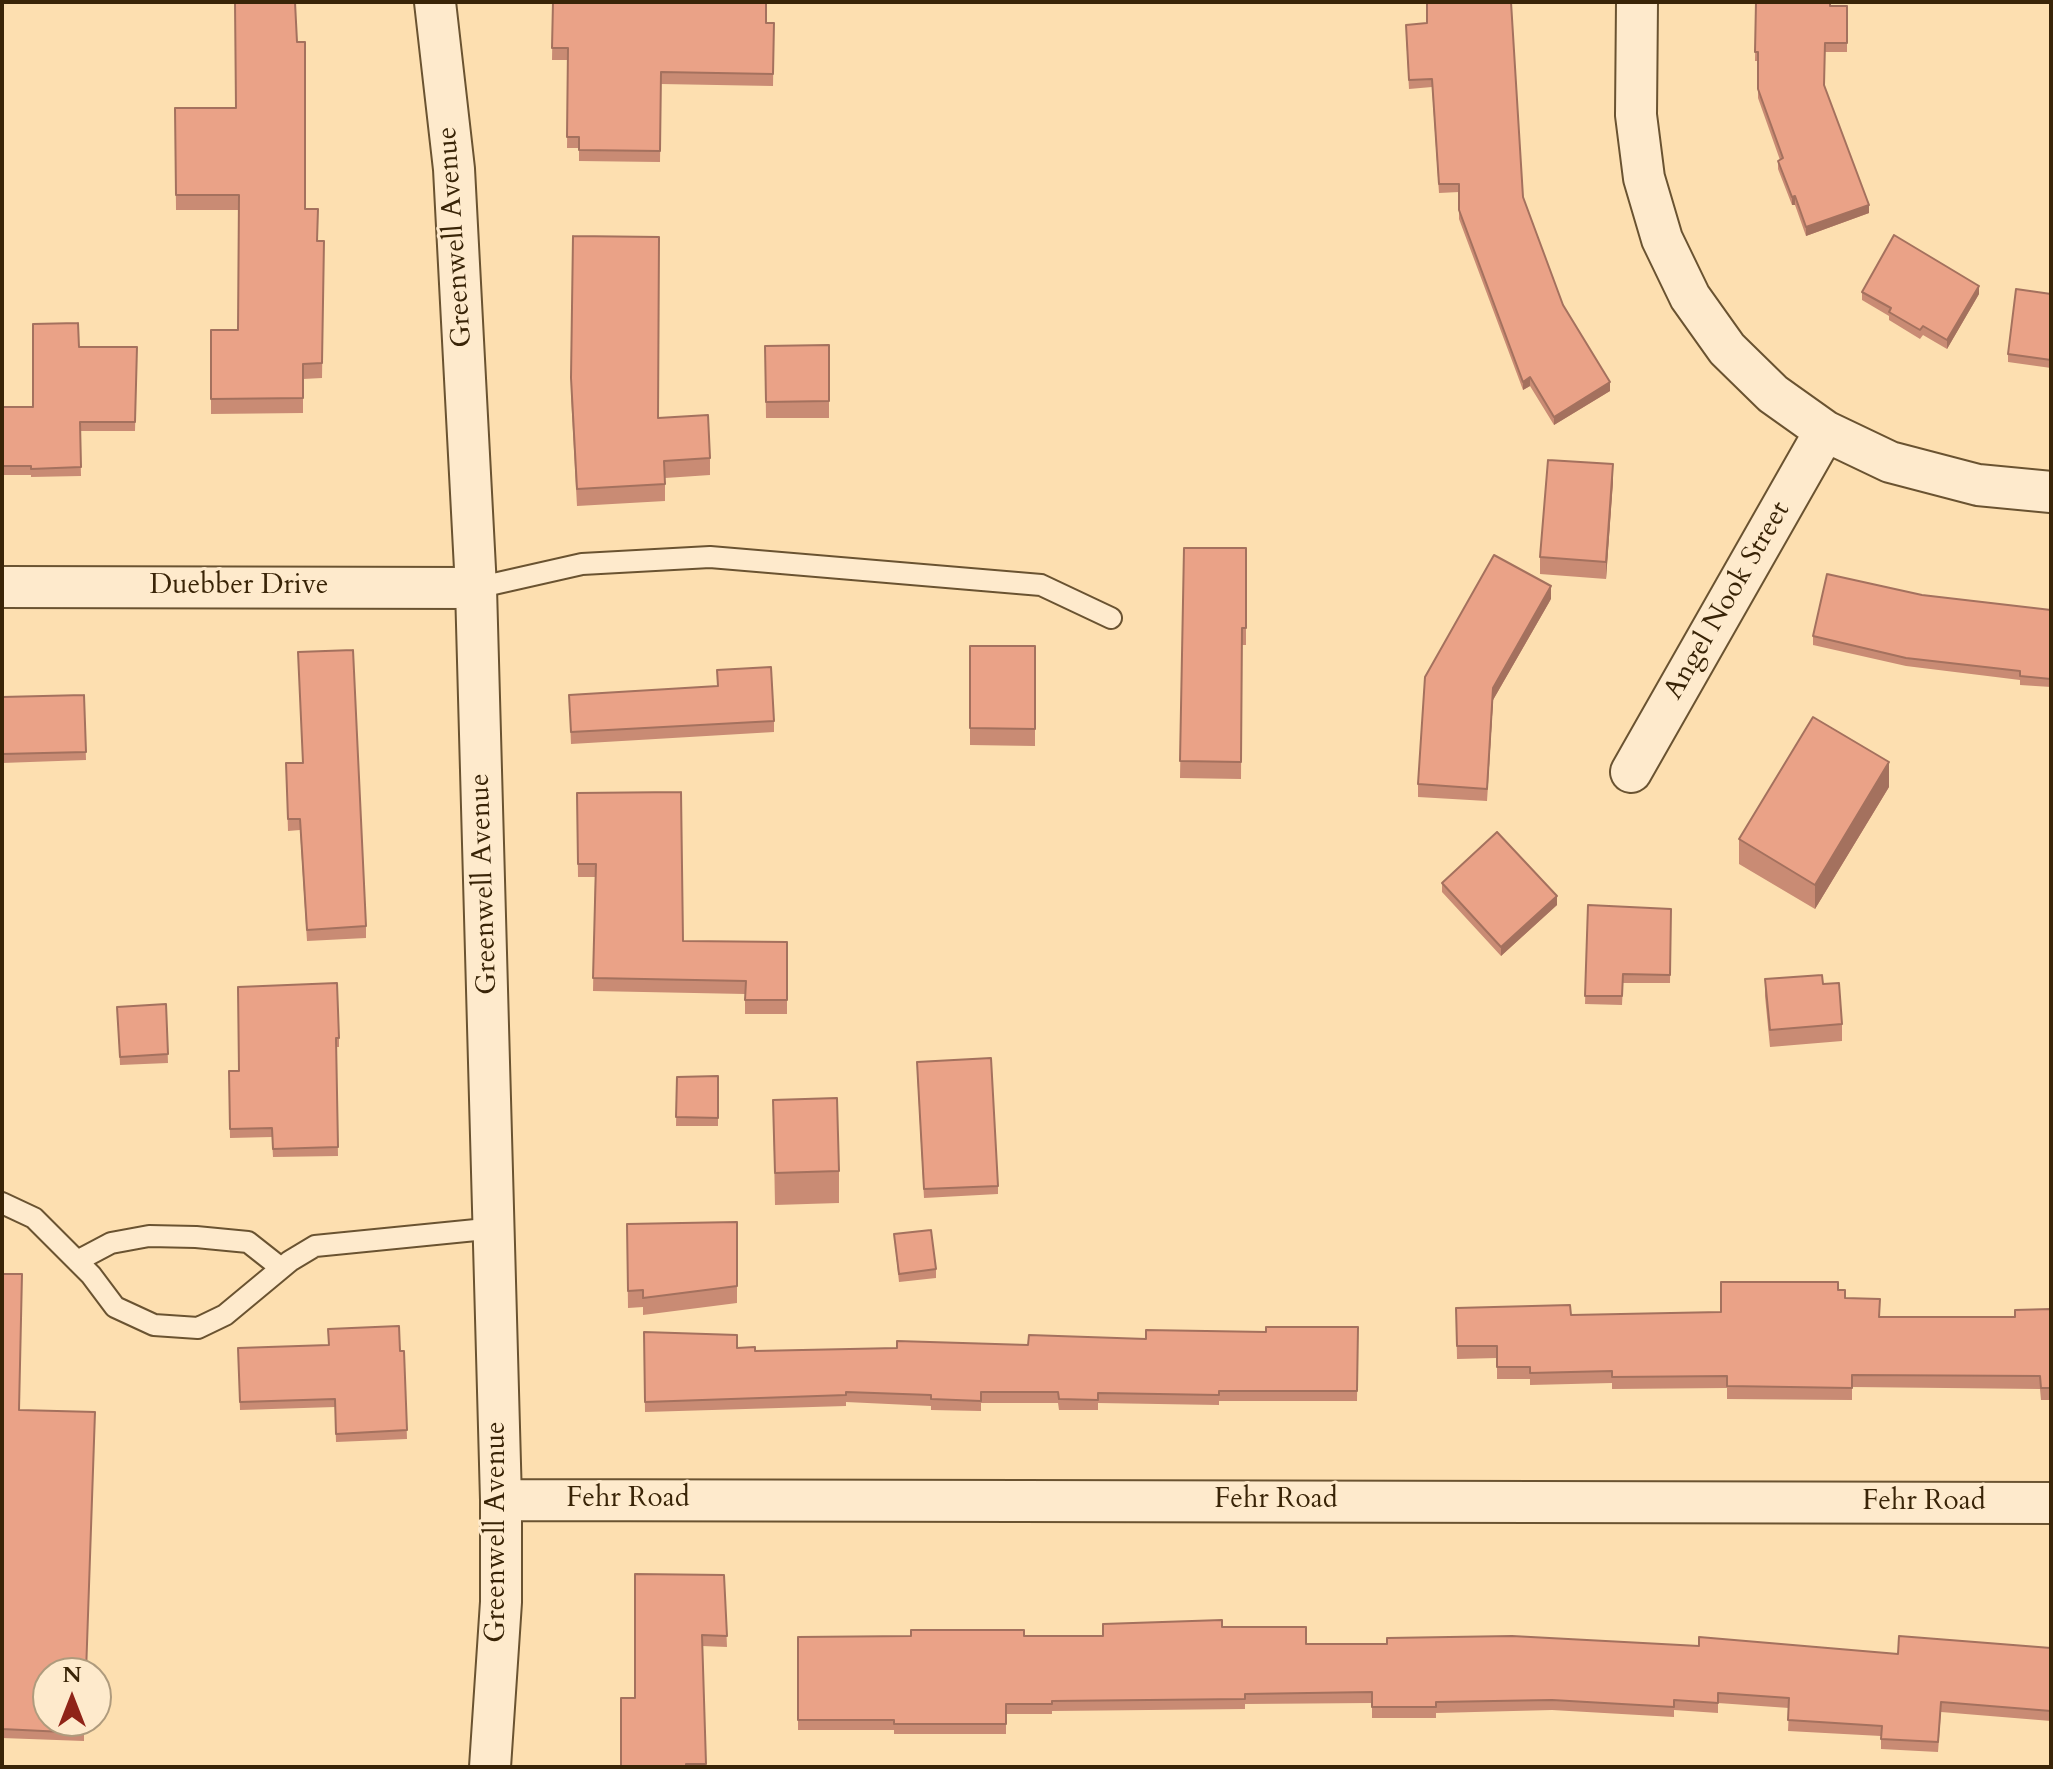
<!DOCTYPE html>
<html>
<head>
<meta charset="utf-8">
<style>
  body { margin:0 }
  #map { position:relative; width:2053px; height:1769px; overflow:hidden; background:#fddfb0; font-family:Cardo,serif }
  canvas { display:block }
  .frame { position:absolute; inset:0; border:4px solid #392407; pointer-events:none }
  .north { position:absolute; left:32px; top:1657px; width:80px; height:80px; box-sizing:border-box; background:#feeacc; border:2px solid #af9b7d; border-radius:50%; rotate:0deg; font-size:22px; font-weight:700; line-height:32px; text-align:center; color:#392407 }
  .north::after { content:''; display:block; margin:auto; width:28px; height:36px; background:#8f2418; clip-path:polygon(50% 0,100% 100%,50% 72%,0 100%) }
</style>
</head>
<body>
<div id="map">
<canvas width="2053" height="1769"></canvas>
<div class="frame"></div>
<div class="north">N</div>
</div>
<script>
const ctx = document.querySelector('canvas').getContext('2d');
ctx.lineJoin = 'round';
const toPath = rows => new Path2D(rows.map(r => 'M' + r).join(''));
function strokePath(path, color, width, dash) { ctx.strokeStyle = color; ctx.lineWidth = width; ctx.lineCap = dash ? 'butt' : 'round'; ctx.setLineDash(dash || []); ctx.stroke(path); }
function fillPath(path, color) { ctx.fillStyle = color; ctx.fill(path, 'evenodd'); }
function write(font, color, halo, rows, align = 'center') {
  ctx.font = font + ' Cardo,serif'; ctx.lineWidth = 6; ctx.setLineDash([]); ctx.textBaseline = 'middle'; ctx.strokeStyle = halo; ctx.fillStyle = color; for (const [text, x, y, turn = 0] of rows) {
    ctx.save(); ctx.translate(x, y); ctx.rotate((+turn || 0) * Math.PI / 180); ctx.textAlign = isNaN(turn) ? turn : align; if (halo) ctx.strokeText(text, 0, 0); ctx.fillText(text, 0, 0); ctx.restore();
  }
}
const service = toPath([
  [476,588,582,564,710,557,1041,585,1111,618],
  [2,1203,34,1218,91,1275,115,1307,154,1325,198,1328,225,1315,290,1261,315,1246,496,1228],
  [77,1261,111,1243,149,1236,196,1237,248,1242,281,1268]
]);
const minor = toPath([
  [435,2,454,169,476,588,501,1500,501,1602,490,1767],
  [1637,2,1636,115,1644,178,1662,239,1690,297,1727,349,1773,394,1825,431,1890,462,1978,485,2051,492],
  [2,587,476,588],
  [1631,772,1825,431],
  [501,1500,2051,1503]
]);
const wall = toPath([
  [553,2,774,23,773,86,661,84,660,162,579,161,579,148,567,148,568,60,552,60],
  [1756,2,1847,6,1847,52,1825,52,1824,85,1869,213,1806,236,1795,205,1792,205,1778,169,1778,161,1780,160,1758,98,1758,61,1755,61],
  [1427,23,1523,197,1563,305,1610,391,1554,425,1530,386,1523,390,1459,219,1459,192,1439,193,1432,87,1409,89,1406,33],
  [175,108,305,209,317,241,324,241,322,378,303,379,303,413,211,414,211,330,238,330,239,210,176,210],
  [573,236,658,418,710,458,710,475,665,478,665,501,577,506,571,395],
  [1862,292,1979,294,1947,349,1923,335,1920,339,1889,320,1889,316,1862,300],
  [2051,294,2051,368,2008,362,2008,354],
  [829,345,829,418,766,418,765,346],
  [79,347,137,347,135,431,80,431,81,476,31,477,31,475,2,475,2,407,33,407],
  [1613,481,1606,579,1540,574,1540,557],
  [1184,548,1246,548,1246,645,1242,645,1241,779,1180,778],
  [1922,595,2051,610,2051,687,2020,685,2020,680,1906,666,1813,645,1813,636],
  [1551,599,1493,700,1487,801,1418,797,1418,784],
  [970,646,1035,646,1035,746,970,745],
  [84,695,86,760,2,763,2,697],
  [569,695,774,721,774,732,571,744],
  [286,763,303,763,366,926,366,938,307,941,300,830,288,831],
  [1889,787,1815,909,1739,864,1739,839],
  [577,793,683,941,787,942,787,1014,745,1014,745,994,593,991,595,877,578,877],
  [1442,883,1557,905,1501,956,1442,892],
  [1588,905,1671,909,1670,983,1623,983,1622,1005,1585,1004],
  [1765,979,1823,984,1842,1024,1842,1041,1770,1047,1765,996],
  [238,987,339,1038,339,1047,336,1047,338,1156,273,1157,272,1137,230,1138,229,1071,239,1071],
  [166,1004,168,1063,120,1065,117,1007],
  [917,1071,998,1186,998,1194,924,1198],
  [718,1076,718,1126,676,1126,677,1077],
  [773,1100,839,1171,839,1203,775,1205],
  [737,1222,737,1303,643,1315,643,1307,628,1308,627,1224],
  [894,1234,936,1269,936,1278,899,1282],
  [2,1274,19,1410,84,1721,84,1741,2,1738],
  [1838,1290,1845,1298,1879,1317,2015,1317,2051,1309,2051,1400,2041,1400,2040,1389,1852,1387,1852,1400,1727,1399,1727,1388,1612,1389,1612,1383,1530,1385,1530,1379,1497,1379,1497,1358,1457,1359,1456,1308,1571,1315,1721,1312],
  [1358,1327,1357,1401,1219,1401,1219,1405,1098,1403,1098,1410,1059,1410,1058,1403,981,1403,981,1411,931,1410,931,1406,846,1402,846,1406,645,1412,644,1332,755,1351,1028,1345],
  [238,1348,404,1351,407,1439,336,1442,335,1407,240,1410],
  [724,1575,727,1647,702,1646,706,1767,621,1767,635,1698],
  [1222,1627,1306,1644,1699,1646,1898,1654,2051,1648,2051,1721,1941,1712,1938,1752,1881,1749,1881,1736,1788,1731,1789,1708,1718,1703,1718,1713,1674,1710,1674,1717,1552,1710,1436,1713,1436,1718,1372,1718,1372,1703,1245,1704,1245,1709,1052,1711,1052,1714,1006,1714,1006,1734,894,1734,894,1730,798,1730,798,1637,1103,1636]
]);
const shadedWall = toPath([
  [1795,196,1795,205,1792,205,1792,197],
  [1869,205,1869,213,1806,236,1806,227],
  [1979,286,1979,294,1947,349,1947,340],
  [1530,377,1530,386,1523,390,1523,382],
  [1610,382,1610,391,1554,425,1554,417],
  [1613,464,1613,481,1606,579,1606,562],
  [1551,586,1551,599,1493,700,1487,801,1493,688],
  [1889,762,1889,787,1815,909,1815,885],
  [1557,896,1557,905,1501,956,1501,947]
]);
const building = toPath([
  [235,2,295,2,297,42,305,42,305,209,318,209,317,241,324,241,322,363,303,364,303,398,211,399,211,330,238,330,239,195,176,195,175,108,236,108,235,2],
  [553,2,766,2,766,23,774,23,773,74,661,72,660,151,579,150,579,137,567,137,568,48,552,48,553,2],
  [1427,2,1511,2,1523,197,1563,305,1610,382,1554,417,1530,377,1523,382,1459,210,1459,184,1439,184,1432,79,1409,80,1406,25,1427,23,1427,2],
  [1756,2,1830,2,1830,6,1847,6,1847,43,1825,43,1824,85,1869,205,1806,227,1795,196,1792,197,1778,161,1783,158,1758,89,1758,52,1755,52,1756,2],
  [1894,235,1979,286,1947,340,1923,326,1920,330,1889,312,1891,308,1862,292,1894,235],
  [573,236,659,237,658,418,708,415,710,458,664,461,665,484,577,489,571,378,573,236],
  [2016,289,2051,294,2051,360,2008,354,2016,289],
  [78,323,79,347,137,347,135,422,80,422,81,467,31,469,31,466,2,466,2,407,33,407,33,324,78,323],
  [829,345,829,401,766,402,765,346,829,345],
  [1548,460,1613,464,1606,562,1540,557,1548,460],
  [1184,548,1246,548,1246,628,1242,628,1241,762,1180,761,1184,548],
  [1494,555,1551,586,1493,688,1487,789,1418,784,1425,677,1494,555],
  [1827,574,1922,595,2051,610,2051,679,2020,676,2020,671,1906,658,1813,636,1827,574],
  [970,646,1035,646,1035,729,970,728,970,646],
  [353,650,366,926,307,930,300,819,288,819,286,763,303,763,298,652,353,650],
  [771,667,774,721,571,732,569,695,718,686,717,670,771,667],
  [84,695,86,752,2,754,2,697,84,695],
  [1813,717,1889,762,1815,885,1739,839,1813,717],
  [681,792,683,941,787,942,787,1000,745,1000,746,981,593,978,596,864,578,864,577,793,681,792],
  [1497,832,1557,896,1501,947,1442,883,1497,832],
  [1588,905,1671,909,1670,975,1623,974,1622,996,1585,996,1588,905],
  [1822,975,1823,984,1839,983,1842,1024,1770,1030,1765,979,1822,975],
  [337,983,339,1038,336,1038,338,1147,273,1149,272,1128,230,1129,229,1071,239,1071,238,987,337,983],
  [166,1004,168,1054,120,1057,117,1007,166,1004],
  [991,1058,998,1186,924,1189,917,1062,991,1058],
  [718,1076,718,1118,676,1117,677,1077,718,1076],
  [837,1098,839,1171,775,1173,773,1100,837,1098],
  [737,1222,737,1286,643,1298,643,1290,628,1291,627,1224,737,1222],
  [931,1230,936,1269,899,1274,894,1234,931,1230],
  [2,1274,22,1274,19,1410,95,1412,86,1673,48,1673,48,1721,84,1721,84,1733,2,1729,2,1274],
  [1721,1282,1838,1282,1838,1290,1845,1290,1845,1298,1880,1299,1879,1317,2015,1317,2015,1310,2051,1309,2051,1388,2041,1388,2040,1376,1852,1375,1852,1388,1727,1386,1727,1376,1612,1377,1612,1371,1530,1373,1530,1367,1497,1367,1497,1346,1457,1346,1456,1308,1570,1305,1571,1315,1721,1312,1721,1282],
  [399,1326,400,1351,404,1351,407,1430,336,1434,335,1399,240,1402,238,1348,329,1345,328,1329,399,1326],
  [1266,1327,1358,1327,1357,1391,1219,1391,1219,1395,1098,1393,1098,1400,1059,1399,1058,1392,981,1392,981,1401,931,1399,931,1395,846,1392,846,1395,645,1402,644,1332,737,1335,737,1348,755,1347,755,1351,897,1348,897,1341,1028,1345,1029,1335,1146,1339,1146,1330,1266,1332,1266,1327],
  [635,1574,724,1575,727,1636,702,1635,706,1764,686,1764,686,1767,621,1767,621,1698,635,1698,635,1574],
  [1222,1620,1222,1627,1306,1627,1306,1644,1387,1644,1387,1638,1512,1636,1699,1646,1699,1637,1898,1654,1899,1636,2051,1648,2051,1711,1941,1702,1938,1742,1881,1739,1882,1726,1788,1720,1789,1698,1718,1693,1718,1703,1674,1700,1674,1707,1552,1700,1436,1702,1436,1707,1372,1707,1372,1692,1245,1694,1245,1699,1052,1701,1052,1704,1006,1704,1006,1724,894,1724,894,1720,798,1720,798,1637,911,1636,911,1630,1024,1630,1024,1636,1103,1636,1103,1624,1222,1620]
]);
const streetNames = [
  ["Greenwell Avenue",456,237,-94],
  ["Duebber Drive",239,587],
  ["Angel Nook Street",1728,601,-60],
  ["Greenwell Avenue",485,884,-92],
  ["Fehr Road",628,1500],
  ["Fehr Road",1276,1501],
  ["Fehr Road",1924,1503],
  ["Greenwell Avenue",498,1532,-90]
];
strokePath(service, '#6a5331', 24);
strokePath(minor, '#6a5331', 44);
strokePath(service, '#feeacc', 20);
strokePath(minor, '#feeacc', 40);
fillPath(wall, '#c98b74');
fillPath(shadedWall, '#a4715e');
fillPath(building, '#eaa287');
strokePath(building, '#a4715e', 2);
write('28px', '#392407', '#feeacc', streetNames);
</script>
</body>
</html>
